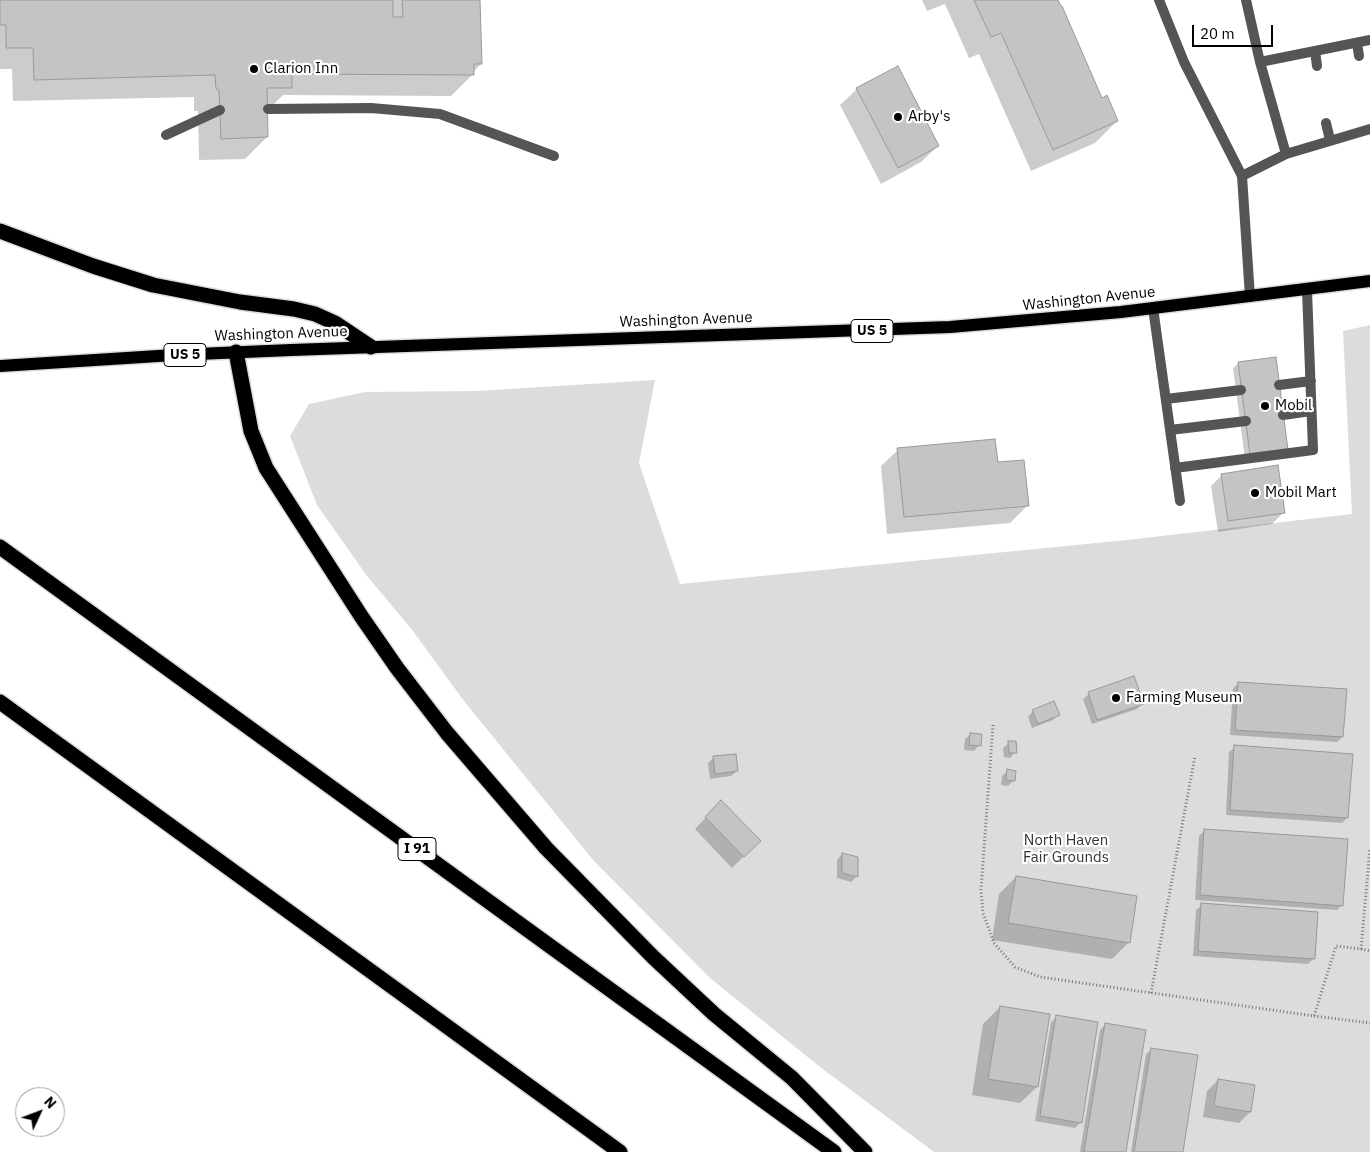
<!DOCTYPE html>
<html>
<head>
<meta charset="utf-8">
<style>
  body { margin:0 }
  #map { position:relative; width:1370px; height:1152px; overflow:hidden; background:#fff; font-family:"IBM Plex Sans",sans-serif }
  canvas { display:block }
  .north { position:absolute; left:15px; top:1087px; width:50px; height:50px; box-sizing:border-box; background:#fff; border:1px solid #999; border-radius:50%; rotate:47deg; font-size:14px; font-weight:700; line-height:20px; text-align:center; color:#000 }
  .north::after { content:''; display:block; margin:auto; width:18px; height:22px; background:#000; clip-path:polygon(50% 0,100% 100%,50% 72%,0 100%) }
  .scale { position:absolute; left:1192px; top:25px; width:81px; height:22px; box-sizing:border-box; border:2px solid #000; border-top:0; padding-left:6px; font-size:15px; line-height:18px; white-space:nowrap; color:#000; -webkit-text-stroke:4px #fff; paint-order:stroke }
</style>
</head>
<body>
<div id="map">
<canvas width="1370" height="1152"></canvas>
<div class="north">N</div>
<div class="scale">20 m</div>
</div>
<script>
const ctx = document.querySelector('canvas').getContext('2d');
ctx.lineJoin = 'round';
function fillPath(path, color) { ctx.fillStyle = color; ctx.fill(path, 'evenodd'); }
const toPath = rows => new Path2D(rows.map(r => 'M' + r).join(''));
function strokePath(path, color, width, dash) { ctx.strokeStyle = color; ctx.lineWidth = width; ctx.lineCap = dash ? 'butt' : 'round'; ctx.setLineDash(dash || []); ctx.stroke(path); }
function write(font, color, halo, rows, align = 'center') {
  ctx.font = font + ' "IBM Plex Sans",sans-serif'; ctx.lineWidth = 4.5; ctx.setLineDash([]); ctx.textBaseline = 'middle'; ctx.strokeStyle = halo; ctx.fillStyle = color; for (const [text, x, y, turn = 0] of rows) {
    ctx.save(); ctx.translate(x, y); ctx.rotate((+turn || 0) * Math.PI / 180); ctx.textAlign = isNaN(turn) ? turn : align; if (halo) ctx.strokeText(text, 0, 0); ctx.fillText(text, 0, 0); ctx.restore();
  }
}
const green = toPath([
  [1370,325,1370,1152,934,1152,820,1067,710,978,593,860,464,701,413,631,367,576,317,505,290,436,309,404,365,392,477,391,655,380,639,463,680,584,1127,540,1352,514,1343,331]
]);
const shadow = toPath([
  [0,0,479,0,481,64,473,72,473,74,451,96,283,95,269,109,266,109,267,137,245,159,199,160,198,111,194,111,194,97,13,101,12,69,0,69],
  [922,0,1056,0,1102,100,1117,121,1095,143,1031,171,979,54,969,58,945,4,927,11],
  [857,89,938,146,921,162,881,184,840,105],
  [1239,363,1287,449,1245,459,1233,368],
  [898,450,997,464,1027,506,1010,523,887,534,881,466],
  [1222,475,1284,512,1272,524,1218,532,1211,486],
  [1239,683,1342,737,1337,742,1230,735,1233,688],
  [1089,694,1142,703,1137,709,1092,724,1083,699],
  [1033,711,1059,714,1053,720,1032,728,1028,717],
  [971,734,979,745,974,751,964,750,965,739],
  [1009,743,1015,752,1010,758,1004,757,1003,748],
  [1235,747,1347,818,1342,823,1226,815,1229,752],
  [713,758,737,771,731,776,710,779,708,763],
  [1007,771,1014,780,1008,786,1001,785,1002,776],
  [721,802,759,841,732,868,695,829],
  [1205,830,1342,905,1337,910,1195,900,1199,836],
  [842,854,857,876,851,882,837,878,837,860],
  [1016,877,1129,942,1112,959,992,940,999,894],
  [1202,905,1313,959,1308,964,1193,956,1196,910],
  [1000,1007,1037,1087,1020,1103,972,1095,983,1024],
  [1057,1017,1081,1122,1075,1128,1035,1121,1051,1022],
  [1105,1025,1125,1152,1080,1152,1100,1030],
  [1152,1049,1181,1152,1131,1152,1146,1054],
  [1218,1080,1250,1112,1239,1123,1203,1117,1207,1091]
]);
const building = toPath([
  [0,0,393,0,393,17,403,17,402,0,480,0,482,64,474,64,474,75,292,74,292,88,267,88,268,137,221,139,219,90,216,89,215,75,34,80,33,48,6,48,6,25,0,25,0,0],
  [974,0,1058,0,1061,6,1062,6,1102,98,1107,95,1118,121,1053,150,1001,33,991,37,974,0],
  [898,66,939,146,898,168,856,88,898,66],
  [1276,357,1288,450,1250,455,1238,362,1276,357],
  [995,439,998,462,1024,460,1029,506,904,517,897,448,995,439],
  [1278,465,1285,513,1228,521,1221,474,1278,465],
  [1134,676,1144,704,1097,720,1088,692,1134,676],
  [1238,682,1347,689,1343,737,1235,730,1238,682],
  [1054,701,1060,715,1038,724,1032,710,1054,701],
  [970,733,982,734,981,746,969,745,970,733],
  [1008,741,1016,741,1017,753,1009,753,1008,741],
  [1234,745,1353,754,1348,818,1230,810,1234,745],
  [736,754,738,771,715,774,713,756,736,754],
  [1007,769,1016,771,1015,781,1006,780,1007,769],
  [721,800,761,841,744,857,705,817,721,800],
  [1204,829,1348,839,1343,906,1200,895,1204,829],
  [842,853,858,857,858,877,842,873,842,853],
  [1016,876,1137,896,1130,943,1008,923,1016,876],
  [1201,903,1318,912,1315,959,1198,951,1201,903],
  [1000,1006,1050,1014,1038,1087,988,1079,1000,1006],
  [1056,1015,1098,1022,1082,1123,1040,1116,1056,1015],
  [1105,1023,1146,1030,1126,1152,1084,1152,1105,1023],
  [1151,1048,1198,1055,1183,1152,1134,1152,1151,1048],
  [1218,1079,1255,1085,1251,1112,1214,1106,1218,1079]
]);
const path = toPath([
  [993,725,981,890,983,913,994,943,1015,967,1040,977,1314,1016,1336,946,1361,949,1370,848],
  [1361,949,1370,951],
  [1151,993,1195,756],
  [1314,1016,1370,1023]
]);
const lane = toPath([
  [1159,0,1184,62,1242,176,1250,297],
  [1246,0,1260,62,1370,40],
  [1357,43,1359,56],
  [1315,51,1317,66],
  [268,109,371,108,440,114,554,156],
  [1326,123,1330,140],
  [166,135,220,110],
  [1286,154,1370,129],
  [1242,176,1286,154,1260,62],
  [1153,308,1180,501],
  [1279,385,1311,381],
  [1166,399,1241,390],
  [1283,415,1311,411],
  [1170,430,1246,421],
  [1175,468,1313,450,1307,290]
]);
const primary = toPath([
  [0,366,174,355,291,350,950,327,1121,312,1370,281]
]);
const highway = toPath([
  [0,231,93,266,153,285,240,302,294,309,315,314,335,323,371,347],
  [236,352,251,431,266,468,361,616,397,668,447,733,546,848,653,957,714,1014,792,1078,865,1152],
  [0,547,834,1152],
  [0,702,620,1152]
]);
const markers = [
  [254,69,5,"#000"],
  [898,117,5,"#000"],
  [1265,406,5,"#000"],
  [1255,493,5,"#000"],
  [1116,698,5,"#000"]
];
const shields = [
  [872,331,42],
  [185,355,42],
  [417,849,38]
];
const shieldNames = [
  ["US 5",872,331],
  ["US 5",185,355],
  ["I 91",417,849]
];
const poiNames = [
  ["Clarion Inn",264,69],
  ["Arby's",908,117],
  ["Mobil",1275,406],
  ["Mobil Mart",1265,493],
  ["Farming Museum",1126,698]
];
const streetNames = [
  ["Washington Avenue",1089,299,-6],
  ["Washington Avenue",686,320,-2],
  ["Washington Avenue",281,334,-2]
];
const parkNames = [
  ["North Haven",1066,841],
  ["Fair Grounds",1066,858]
];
fillPath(green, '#dcdcdc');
fillPath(shadow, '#0003');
fillPath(building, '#c4c4c4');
strokePath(building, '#999', 1);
strokePath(primary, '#dbdbdb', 15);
strokePath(highway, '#dbdbdb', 18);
strokePath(path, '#777', 3, [1, 2.5]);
strokePath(lane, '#555', 10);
strokePath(primary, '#000', 12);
strokePath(highway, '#000', 15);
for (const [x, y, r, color] of markers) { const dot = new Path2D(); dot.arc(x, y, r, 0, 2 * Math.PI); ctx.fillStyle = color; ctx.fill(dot); strokePath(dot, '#fff', 2); }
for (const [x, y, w] of shields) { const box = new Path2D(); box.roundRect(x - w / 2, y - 11.5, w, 23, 4); ctx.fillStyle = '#fff'; ctx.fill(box); strokePath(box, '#000', 1); }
write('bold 14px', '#000', null, shieldNames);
write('15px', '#000', '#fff', poiNames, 'left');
write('15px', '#000', '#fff', streetNames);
write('15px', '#333', '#fff', parkNames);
</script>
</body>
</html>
